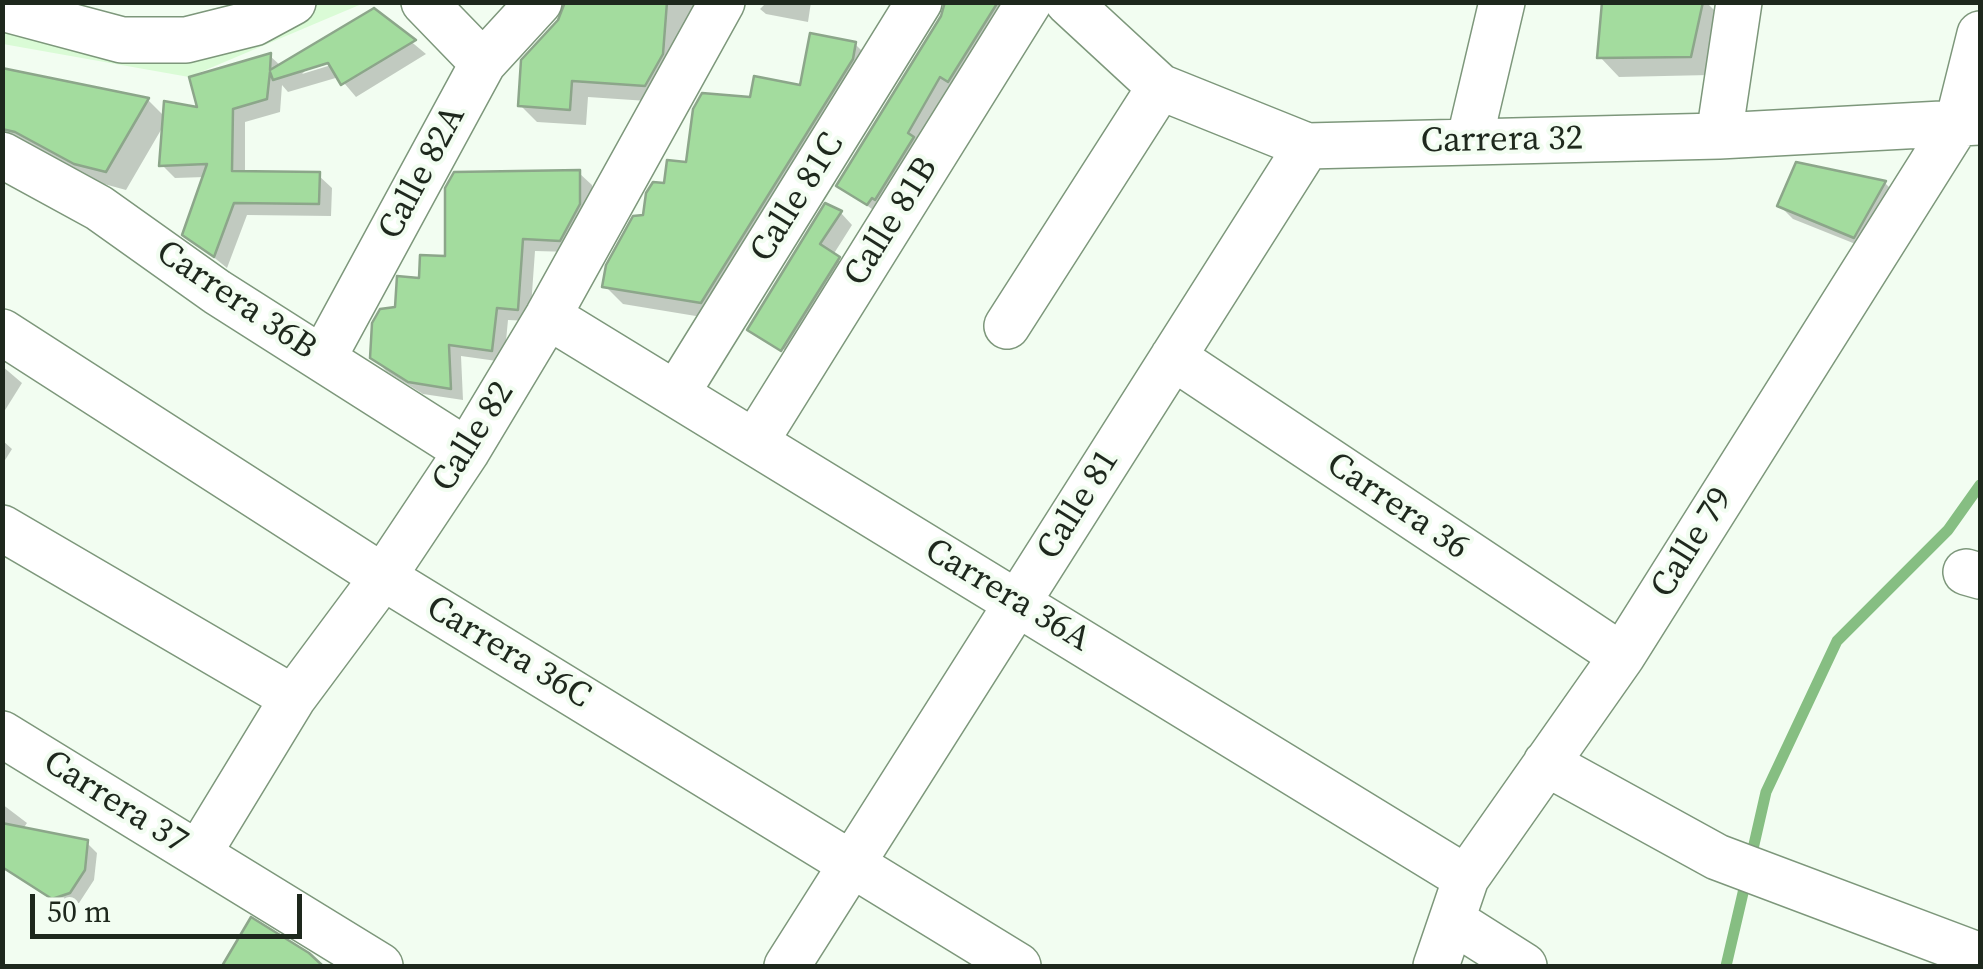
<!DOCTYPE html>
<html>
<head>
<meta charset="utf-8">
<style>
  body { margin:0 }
  #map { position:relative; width:1983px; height:969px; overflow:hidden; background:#f2fdf1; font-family:"Source Serif 4",serif }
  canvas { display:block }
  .frame { position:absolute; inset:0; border:5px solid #1e281d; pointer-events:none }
  .scale { position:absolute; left:30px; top:894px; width:272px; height:45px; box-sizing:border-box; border:5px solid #1e281d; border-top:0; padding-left:12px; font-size:30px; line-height:35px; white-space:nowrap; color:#1e281d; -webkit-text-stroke:8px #f2fdf1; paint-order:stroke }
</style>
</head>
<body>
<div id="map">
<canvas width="1983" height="969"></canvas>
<div class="frame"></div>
<div class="scale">50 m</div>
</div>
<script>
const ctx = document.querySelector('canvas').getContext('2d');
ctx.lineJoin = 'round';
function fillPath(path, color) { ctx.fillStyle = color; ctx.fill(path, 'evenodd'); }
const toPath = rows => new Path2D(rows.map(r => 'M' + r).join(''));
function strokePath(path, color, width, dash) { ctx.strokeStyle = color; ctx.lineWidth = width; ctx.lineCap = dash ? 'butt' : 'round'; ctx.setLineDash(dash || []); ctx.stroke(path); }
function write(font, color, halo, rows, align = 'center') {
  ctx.font = font + ' "Source Serif 4",serif'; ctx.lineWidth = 8; ctx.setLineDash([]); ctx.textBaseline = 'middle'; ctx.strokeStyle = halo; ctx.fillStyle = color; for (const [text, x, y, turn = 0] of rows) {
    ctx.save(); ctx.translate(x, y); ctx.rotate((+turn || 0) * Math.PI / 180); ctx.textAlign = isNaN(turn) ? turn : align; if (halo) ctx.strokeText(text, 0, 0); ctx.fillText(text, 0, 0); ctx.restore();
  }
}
const built = toPath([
  [320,3,364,3,189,77,3,44,2,26,257,36]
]);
const shadow = toPath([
  [605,2,700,2,662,102,588,97,586,125,537,122,520,105],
  [767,2,811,2,808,22,766,14,760,9],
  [971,2,1015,2,880,215,839,185],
  [1605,2,1706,2,1723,19,1710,75,1619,77,1600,57],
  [374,11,426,54,356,97,339,77,288,92,282,85,280,112,245,122,245,174,318,175,332,188,331,216,247,215,227,268,185,234,205,177,175,178,162,165,165,123,126,190,2,156,2,71,148,100,165,117,201,111,270,56,281,66],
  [339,57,341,62,302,74,310,66],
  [855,44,873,62,720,320,623,304,605,286,667,185,752,99,802,88],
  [1798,164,1885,183,1898,196,1868,249,1793,219,1780,206],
  [579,173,592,185,592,218,572,252,535,251,530,321,508,320,504,362,461,356,463,400,423,394,386,371,373,357,397,309,421,280,447,259],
  [841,213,852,225,833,255,850,270,793,355,760,335,760,339,750,329],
  [2,366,22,383,2,415],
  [2,440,12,449,2,465],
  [2,804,27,823,22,830,87,843,97,853,94,880,79,903,64,908,2,867]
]);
const stream = toPath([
  [1750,862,1766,792,1837,641,1948,530,1980,485],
  [1726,966,1746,880]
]);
const building = toPath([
  [565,2,667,2,663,54,645,86,572,81,570,110,518,106,521,60,558,20,565,2],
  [945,2,998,2,948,82,940,77,908,133,914,137,875,200,872,198,867,205,836,186,941,16,945,2],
  [1602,2,1703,2,1691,57,1597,58,1602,2],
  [374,8,416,40,341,85,328,63,273,80,270,72,267,99,233,109,232,171,320,172,319,204,234,203,214,257,182,235,207,164,159,166,164,101,197,107,189,77,271,53,270,70,374,8],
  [810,33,856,42,853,59,701,303,602,287,606,265,633,216,643,215,646,193,653,182,664,183,667,160,686,162,693,109,702,93,750,97,754,76,800,85,810,33],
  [2,68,149,98,106,172,74,164,15,132,2,129,2,68],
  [1796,162,1886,181,1854,238,1777,206,1796,162],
  [580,170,580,204,560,241,523,239,518,310,497,308,492,351,449,345,451,389,408,382,370,358,372,323,380,309,395,307,397,276,419,278,420,255,445,256,445,188,454,172,580,170],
  [825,203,842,211,820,244,840,257,781,351,747,330,825,203],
  [2,823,88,840,85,870,70,893,52,899,2,867,2,823],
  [251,917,309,953,323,966,222,966,251,917]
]);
const minor = toPath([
  [424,2,483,63],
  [1068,2,1160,87,1307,146,1719,136,1979,122],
  [2,8,122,40,186,40,254,23,293,2],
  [1719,136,1739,2],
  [1469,142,1502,2],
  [2,155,99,208,217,292,467,451],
  [548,316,1466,878],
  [1007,326,1160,87],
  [2,332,383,577,1018,966],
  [1173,357,1622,656],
  [323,358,483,63,539,2],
  [676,394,919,2],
  [755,442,1029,2],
  [2,528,293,698],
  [1966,572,1980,576],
  [2,734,380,966],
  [1546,763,1717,857,1980,956],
  [198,854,293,698,383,577,467,451,548,316,722,2],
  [1453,921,1524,966],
  [787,966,1307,146],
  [1436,966,1466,878,1622,656,1958,122,1980,34]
]);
const streetNames = [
  ["Carrera 32",1502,141,-1],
  ["Calle 82A",423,173,-62],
  ["Calle 81C",798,198,-58],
  ["Calle 81B",892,222,-58],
  ["Carrera 36B",236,301,34],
  ["Calle 82",474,437,-58],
  ["Calle 81",1079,505,-58],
  ["Carrera 36",1397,507,34],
  ["Calle 79",1693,543,-58],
  ["Carrera 36A",1007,596,31],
  ["Carrera 36C",508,653,31],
  ["Carrera 37",115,803,32]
];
fillPath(built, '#dafbd6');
fillPath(shadow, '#0003');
strokePath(stream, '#86be82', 11);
fillPath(building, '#a3dc9e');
strokePath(building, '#8ca68a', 2.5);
strokePath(minor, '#7d977b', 48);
strokePath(minor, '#fff', 45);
write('35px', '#1e281d', '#f2fdf1', streetNames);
</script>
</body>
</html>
